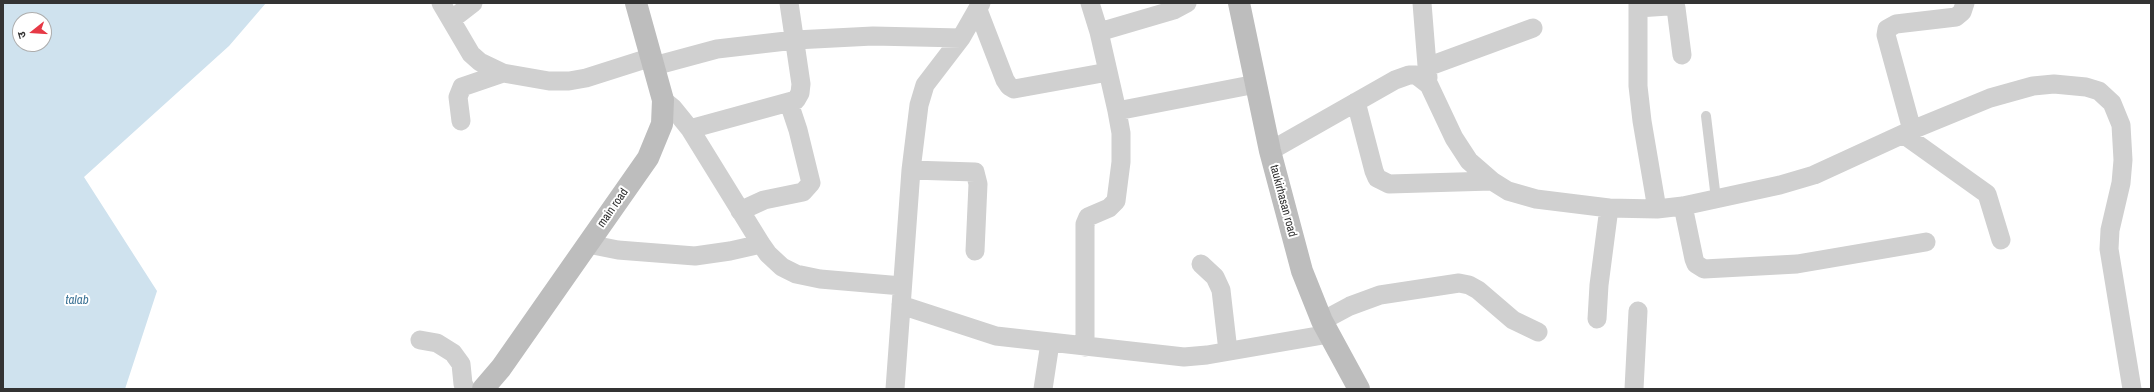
<!DOCTYPE html>
<html>
<head>
<meta charset="utf-8">
<style>
  body { margin:0 }
  #map { position:relative; width:2154px; height:392px; overflow:hidden; background:#fff; font-family:"Archivo Narrow","Noto Sans Devanagari",sans-serif }
  canvas { display:block }
  .frame { position:absolute; inset:0; border:4px solid #333; pointer-events:none }
  .north { position:absolute; left:12px; top:12px; width:40px; height:40px; box-sizing:border-box; background:#fff; border:1px solid #adadad; border-radius:50%; rotate:253deg; font-size:11px; font-weight:700; line-height:16px; text-align:center; color:#333 }
  .north::after { content:''; display:block; margin:auto; width:14px; height:18px; background:#e63946; clip-path:polygon(50% 0,100% 100%,50% 72%,0 100%) }
</style>
</head>
<body>
<div id="map">
<canvas width="2154" height="392"></canvas>
<div class="frame"></div>
<div class="north">उ</div>
</div>
<script>
const ctx = document.querySelector('canvas').getContext('2d');
ctx.lineJoin = 'round';
function fillPath(path, color) { ctx.fillStyle = color; ctx.fill(path, 'evenodd'); }
const toPath = rows => new Path2D(rows.map(r => 'M' + r).join(''));
function strokePath(path, color, width, dash) { ctx.strokeStyle = color; ctx.lineWidth = width; ctx.lineCap = dash ? 'butt' : 'round'; ctx.setLineDash(dash || []); ctx.stroke(path); }
function write(font, color, halo, rows, align = 'center') {
  ctx.font = font + ' "Archivo Narrow",sans-serif'; ctx.lineWidth = 4; ctx.setLineDash([]); ctx.textBaseline = 'middle'; ctx.strokeStyle = halo; ctx.fillStyle = color; for (const [text, x, y, turn = 0] of rows) {
    ctx.save(); ctx.translate(x, y); ctx.rotate((+turn || 0) * Math.PI / 180); ctx.textAlign = isNaN(turn) ? turn : align; if (halo) ctx.strokeText(text, 0, 0); ctx.fillText(text, 0, 0); ctx.restore();
  }
}
const water = toPath([
  [3,3,266,3,229,46,84,177,157,291,125,389,3,389],
  [20,20,44,20,44,44,20,44]
]);
const lane = toPath([
  [1706,116,1716,199]
]);
const street = toPath([
  [441,3,471,54,480,62,503,73,549,81,569,81,586,78,652,57],
  [1422,3,1428,78],
  [1638,3,1638,86,1642,121,1657,209],
  [1638,8,1668,6,1676,8,1682,55],
  [978,10,1005,80,1009,86,1014,89,1108,72],
  [451,20,473,3],
  [1099,32,1174,10,1187,3],
  [654,66,717,49,795,40,873,36,961,38],
  [1427,67,1533,28],
  [663,100,673,108,690,129,761,244,768,254,782,267,796,274,820,279,902,286],
  [1356,102,1374,171,1377,178,1389,184,1492,181],
  [1117,111,1256,84],
  [461,121,458,97,462,87,503,73],
  [690,129,796,100,800,93,801,84,789,3],
  [1912,130,1886,35,1887,29,1896,24,1956,17,1962,12,1965,3],
  [1903,134,1987,194,2001,240],
  [1270,151,1395,80,1409,75,1416,75,1429,85,1454,138,1469,161,1492,181,1508,191,1536,199,1609,208,1657,209,1683,206,1780,185,1814,175,1912,130,1990,98,2033,86,2054,84,2086,87,2099,91,2112,103,2121,125,2123,160,2121,183,2110,230,2109,249,2132,389],
  [911,170,975,172,978,184,975,251],
  [1683,206,1694,259,1696,264,1704,269,1797,264,1926,242],
  [740,211,764,200,803,192,811,183,798,130,789,103],
  [588,244,618,250,695,256,730,251,761,244],
  [1201,264,1215,277,1221,290,1228,351],
  [901,305,996,336,1184,357,1207,355,1329,334],
  [1597,319,1599,285,1609,208],
  [1322,321,1350,306,1380,295,1459,283,1469,285,1478,290,1513,320,1538,332],
  [420,340,437,343,453,353,461,364,463,384,466,389],
  [1085,347,1085,224,1088,217,1109,208,1116,201,1121,162,1121,133,1117,111,1099,32,1090,3],
  [895,389,911,170,919,105,925,85,961,38,981,3],
  [1043,389,1050,343],
  [1634,389,1638,311]
]);
const secondary = toPath([
  [1239,3,1270,151,1302,271,1322,321,1359,389],
  [483,389,501,368,648,158,662,124,663,100,636,3]
]);
const streetNames = [
  ["taukirhasan road",1283,201,75],
  ["main road",613,208,-55]
];
const waterNames = [
  ["talab",77,301]
];
fillPath(water, '#cfe2ee');
strokePath(lane, '#d0d0d0', 10);
strokePath(street, '#d0d0d0', 19);
strokePath(secondary, '#bdbdbd', 22);
write('12px', '#333', '#fff', streetNames);
write('italic 13px', '#3f7597', '#fff', waterNames);
</script>
</body>
</html>
